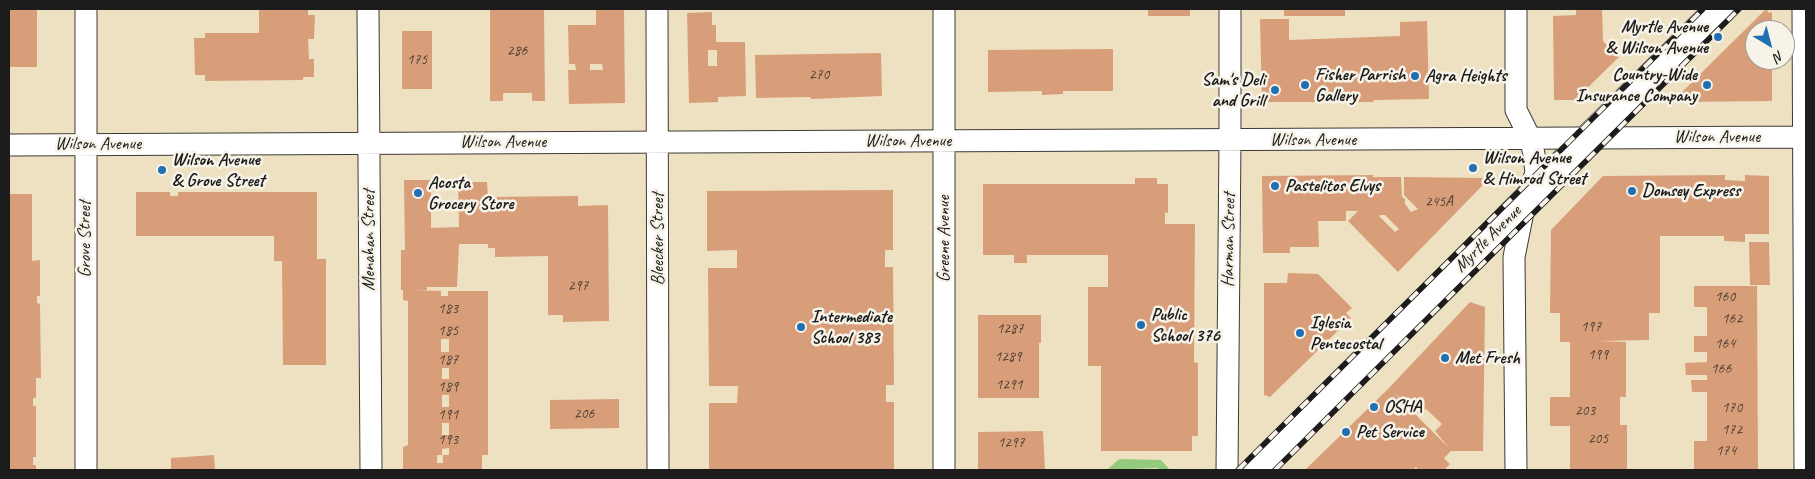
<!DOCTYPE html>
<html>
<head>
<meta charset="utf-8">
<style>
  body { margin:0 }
  #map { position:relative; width:1815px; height:479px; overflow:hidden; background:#eee1c1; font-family:Caveat,sans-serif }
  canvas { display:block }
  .frame { position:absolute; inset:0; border:10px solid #1c1c1c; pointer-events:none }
  .north { position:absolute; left:1745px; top:20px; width:50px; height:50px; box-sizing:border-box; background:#f7f3e8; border:1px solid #9f9d96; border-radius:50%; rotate:143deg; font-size:14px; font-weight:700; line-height:20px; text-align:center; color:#1c1c1c }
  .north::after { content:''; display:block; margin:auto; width:18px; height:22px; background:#1f6fb2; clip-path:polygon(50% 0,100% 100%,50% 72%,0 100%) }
</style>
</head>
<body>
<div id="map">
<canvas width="1815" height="479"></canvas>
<div class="frame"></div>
<div class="north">N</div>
</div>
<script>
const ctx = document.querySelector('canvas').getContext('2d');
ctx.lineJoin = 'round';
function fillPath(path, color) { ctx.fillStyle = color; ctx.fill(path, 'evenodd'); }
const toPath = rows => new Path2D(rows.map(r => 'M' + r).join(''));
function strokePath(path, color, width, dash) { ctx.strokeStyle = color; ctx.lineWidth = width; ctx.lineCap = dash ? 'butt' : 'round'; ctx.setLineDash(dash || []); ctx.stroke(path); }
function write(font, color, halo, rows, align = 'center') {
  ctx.font = font + ' Caveat,sans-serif'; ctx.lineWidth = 5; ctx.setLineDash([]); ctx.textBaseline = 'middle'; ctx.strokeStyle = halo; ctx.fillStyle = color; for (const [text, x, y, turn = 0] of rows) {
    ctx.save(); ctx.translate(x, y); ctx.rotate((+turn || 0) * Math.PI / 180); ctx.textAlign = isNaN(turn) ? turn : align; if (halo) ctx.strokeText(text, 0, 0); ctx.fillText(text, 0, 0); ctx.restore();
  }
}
const green = toPath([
  [1121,459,1161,460,1170,470,1160,470,1157,468,1107,470,1118,460]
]);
const building = toPath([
  [9,9,37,9,37,67,9,67],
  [259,9,308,9,308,15,315,15,314,39,308,39,309,59,314,59,314,77,303,77,303,80,205,81,205,75,195,75,194,38,205,38,205,33,259,33],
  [490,9,544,9,545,101,532,101,532,93,503,93,503,101,490,101],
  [596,9,624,9,625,103,569,104,568,70,576,70,575,64,569,64,568,25,596,25],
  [590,64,602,64,603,70,590,70],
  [1148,9,1190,9,1190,16,1148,16],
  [1284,9,1345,9,1345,16,1284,16],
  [1576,9,1602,9,1603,41,1619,57,1575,100,1554,100,1553,16,1576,15],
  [1766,9,1769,13,1772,12,1772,30,1755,30,1755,60,1772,60,1772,101,1682,102,1682,97,1679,95],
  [712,12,712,25,716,25,716,42,745,42,746,96,718,97,718,102,689,103,687,13],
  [708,50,717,50,717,66,708,66],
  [1260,19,1289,19,1289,40,1400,36,1400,22,1427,21,1429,99,1374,100,1373,102,1262,102],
  [402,31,432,31,432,89,402,89],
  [1113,49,1113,91,1063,91,1063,94,1042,95,1042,91,988,92,988,50],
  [881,53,882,96,811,99,810,97,756,98,755,55],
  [1373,175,1373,177,1401,177,1402,197,1405,199,1405,204,1411,212,1418,209,1404,195,1404,177,1483,178,1482,186,1398,272,1348,221,1358,211,1346,211,1346,221,1318,221,1319,247,1290,247,1290,253,1263,253,1262,176],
  [1380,215,1385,215,1399,229,1395,232,1379,216],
  [1725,175,1725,180,1745,181,1745,175,1769,176,1769,234,1745,234,1745,242,1724,241,1724,236,1660,236,1660,313,1649,313,1649,340,1597,341,1626,342,1626,397,1620,397,1620,425,1627,425,1627,470,1570,470,1570,426,1550,426,1550,397,1570,397,1570,342,1560,342,1560,313,1550,313,1551,230,1603,176],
  [1135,178,1157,178,1157,184,1168,184,1168,213,1165,212,1165,224,1195,224,1194,362,1198,363,1198,436,1192,436,1192,451,1101,451,1101,366,1088,366,1088,287,1108,287,1108,255,1027,255,1027,263,1014,263,1014,255,983,255,983,184,1135,184],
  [404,180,431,180,431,228,459,227,458,182,487,182,488,197,578,196,578,206,608,205,609,321,563,322,563,315,548,315,548,256,495,257,495,248,488,248,488,244,459,244,457,287,427,287,427,290,413,290,441,291,441,296,448,296,448,291,488,291,488,455,482,455,482,470,403,470,403,447,408,445,408,301,403,300,403,290,401,290,401,250,405,250],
  [441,339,449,339,449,352,441,352],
  [442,368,449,368,449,379,442,379],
  [442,395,449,395,449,407,442,407],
  [442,423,449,423,449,435,442,435],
  [449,448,449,455,443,455,443,463,437,463,437,455,442,455,442,449],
  [893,190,893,250,885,250,885,267,893,267,894,385,886,385,886,402,894,402,894,470,709,470,709,403,737,403,738,386,709,386,708,268,737,268,737,250,707,251,707,191],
  [136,192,170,192,170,196,178,196,178,192,317,192,317,259,326,259,326,365,283,365,282,261,274,261,274,236,136,236],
  [9,194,32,194,32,261,40,260,40,296,37,296,37,303,40,304,41,378,36,378,36,398,33,398,33,406,36,406,36,457,33,457,33,465,36,465,36,470,9,470],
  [1749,242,1769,242,1770,285,1750,285],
  [1288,273,1318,274,1352,308,1346,313,1351,318,1270,397,1264,395,1264,283,1287,283],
  [1694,286,1757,286,1758,470,1694,470,1694,441,1707,441,1707,392,1692,392,1691,380,1707,380,1707,375,1686,375,1685,363,1707,362,1707,352,1694,352,1694,336,1707,336,1707,307,1694,307],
  [1470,302,1485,307,1483,451,1451,451,1444,458,1450,464,1444,470,1418,470,1416,467,1413,470,1305,470,1389,388],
  [1392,391,1420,415,1426,409,1442,424,1435,431,1449,448],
  [978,315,1041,315,1041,343,1039,343,1039,398,978,398],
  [619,399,619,428,550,429,550,400],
  [1043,431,1045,470,978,470,978,432],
  [214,455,215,470,171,470,171,458]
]);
const minor = toPath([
  [368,9,371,470],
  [657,9,658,470],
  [944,9,944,470],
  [1803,9,1805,470],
  [9,145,1806,137],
  [86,470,86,9],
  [1227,470,1230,140,1230,9],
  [1516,470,1514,257,1525,202,1536,173,1534,154,1530,138,1516,110,1516,9]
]);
const primary = toPath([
  [1258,470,1556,170,1719,9]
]);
const rail = toPath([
  [1238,470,1703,9],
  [1275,470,1739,9]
]);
const markers = [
  [1718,37,5,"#1f6fb2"],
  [1415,76,5,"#1f6fb2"],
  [1305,85,5,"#1f6fb2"],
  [1707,85,5,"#1f6fb2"],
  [1275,90,5,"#1f6fb2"],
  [1473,168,5,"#1f6fb2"],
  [162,170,5,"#1f6fb2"],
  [1275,186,5,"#1f6fb2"],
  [1632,191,5,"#1f6fb2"],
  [418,193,5,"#1f6fb2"],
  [1141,325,5,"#1f6fb2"],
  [801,327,5,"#1f6fb2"],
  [1300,333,5,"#1f6fb2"],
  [1445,358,5,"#1f6fb2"],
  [1374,407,5,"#1f6fb2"],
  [1346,432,5,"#1f6fb2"]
];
const numberNames = [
  ["286",517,51],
  ["175",417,60],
  ["270",819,75],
  ["245A",1439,202],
  ["297",578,286],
  ["160",1725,297],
  ["183",448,309],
  ["162",1732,319],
  ["197",1591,327],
  ["1287",1010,329],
  ["185",448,331],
  ["164",1725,344],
  ["199",1598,355],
  ["1289",1008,357],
  ["187",448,360],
  ["166",1721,369],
  ["1291",1009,385],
  ["189",448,387],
  ["170",1732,408],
  ["203",1585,411],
  ["206",584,414],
  ["191",448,415],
  ["172",1732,430],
  ["205",1598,439],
  ["193",448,440],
  ["1297",1011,443],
  ["174",1726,451]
];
const poiNames = [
  ["Myrtle Avenue",1708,27,"right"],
  ["& Wilson Avenue",1708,48,"right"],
  ["Fisher Parrish",1315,75],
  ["Gallery",1315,96],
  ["Country-Wide",1697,75,"right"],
  ["Insurance Company",1697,96,"right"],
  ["Agra Heights",1425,76],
  ["Sam's Deli",1265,80,"right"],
  ["and Grill",1265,101,"right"],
  ["Wilson Avenue",1483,158],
  ["& Himrod Street",1483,179],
  ["Wilson Avenue",172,160],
  ["& Grove Street",172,181],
  ["Acosta",428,183],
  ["Grocery Store",428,204],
  ["Pastelitos Elvys",1285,186],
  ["Domsey Express",1642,191],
  ["Public",1151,315],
  ["School 376",1151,336],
  ["Intermediate",811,317],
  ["School 383",811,338],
  ["Iglesia",1310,323],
  ["Pentecostal",1310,344],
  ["Met Fresh",1455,358],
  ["OSHA",1384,407],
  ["Pet Service",1356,432]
];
const streetNames = [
  ["Wilson Avenue",1717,137],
  ["Wilson Avenue",1313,140],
  ["Wilson Avenue",908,141],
  ["Wilson Avenue",503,142],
  ["Wilson Avenue",98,144],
  ["Grove Street",85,239,-90],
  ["Bleecker Street",658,239,-90],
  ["Greene Avenue",944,239,-90],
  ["Myrtle Avenue",1488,239,-45],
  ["Menahan Street",369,240,-90],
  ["Harman Street",1229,240,-89]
];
fillPath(green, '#94ca7c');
fillPath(building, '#d89e79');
strokePath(minor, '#3c3a35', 23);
strokePath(primary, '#3c3a35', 29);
strokePath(minor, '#fff', 21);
strokePath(primary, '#fff', 28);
strokePath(rail, '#1c1c1c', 5.5);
strokePath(rail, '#f7f3e8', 4, [11]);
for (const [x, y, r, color] of markers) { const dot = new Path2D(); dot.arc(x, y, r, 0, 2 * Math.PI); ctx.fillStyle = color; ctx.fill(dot); strokePath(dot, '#f7f3e8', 2); }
write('15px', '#4b3c33', null, numberNames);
write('bold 18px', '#1c1c1c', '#f7f3e8', poiNames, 'left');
write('18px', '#1c1c1c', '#f7f3e8', streetNames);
</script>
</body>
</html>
